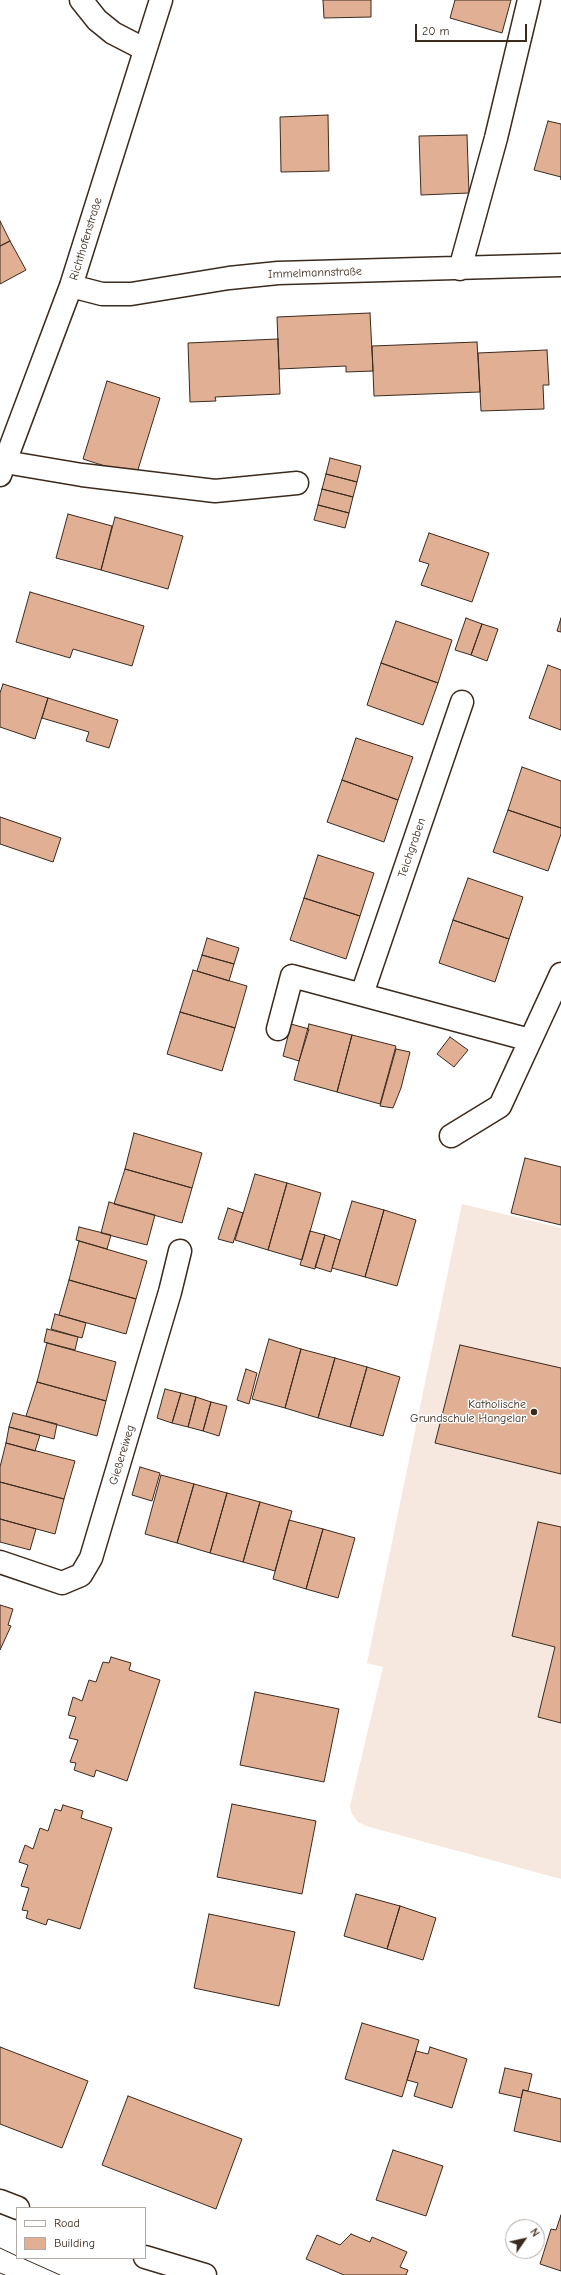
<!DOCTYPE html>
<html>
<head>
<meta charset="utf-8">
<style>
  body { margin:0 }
  #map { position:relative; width:561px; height:2275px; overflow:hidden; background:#fff; font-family:"Comic Neue",sans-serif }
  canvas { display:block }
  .legend { position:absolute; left:16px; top:2207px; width:130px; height:52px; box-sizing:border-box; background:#fff; border:1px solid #b1aaa5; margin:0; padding:5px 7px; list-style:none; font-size:12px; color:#3b2a1e }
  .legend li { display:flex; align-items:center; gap:8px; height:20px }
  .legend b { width:20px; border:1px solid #b1aaa5 }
  .north { position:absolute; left:505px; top:2219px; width:40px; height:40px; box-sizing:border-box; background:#fff; border:1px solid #b1aaa5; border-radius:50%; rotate:56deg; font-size:11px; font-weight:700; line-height:16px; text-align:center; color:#3b2a1e }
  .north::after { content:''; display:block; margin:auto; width:14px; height:18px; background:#3b2a1e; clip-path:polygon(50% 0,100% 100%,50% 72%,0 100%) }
  .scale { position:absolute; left:415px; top:24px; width:112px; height:18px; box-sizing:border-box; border:2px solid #3b2a1e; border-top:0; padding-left:5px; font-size:12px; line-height:14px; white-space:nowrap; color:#3b2a1e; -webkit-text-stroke:3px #fff; paint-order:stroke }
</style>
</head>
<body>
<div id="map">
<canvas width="561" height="2275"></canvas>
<ul class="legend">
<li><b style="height:5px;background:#fff"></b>Road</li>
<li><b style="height:11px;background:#e1af94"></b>Building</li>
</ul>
<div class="north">N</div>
<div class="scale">20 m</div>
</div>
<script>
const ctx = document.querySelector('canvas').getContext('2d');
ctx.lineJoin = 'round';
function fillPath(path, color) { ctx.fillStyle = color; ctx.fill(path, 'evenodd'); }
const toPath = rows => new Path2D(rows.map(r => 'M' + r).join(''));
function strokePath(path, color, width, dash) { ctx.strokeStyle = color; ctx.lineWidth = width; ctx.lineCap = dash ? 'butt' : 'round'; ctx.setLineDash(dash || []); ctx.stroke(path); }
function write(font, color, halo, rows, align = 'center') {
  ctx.font = font + ' "Comic Neue",sans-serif'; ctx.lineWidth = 3; ctx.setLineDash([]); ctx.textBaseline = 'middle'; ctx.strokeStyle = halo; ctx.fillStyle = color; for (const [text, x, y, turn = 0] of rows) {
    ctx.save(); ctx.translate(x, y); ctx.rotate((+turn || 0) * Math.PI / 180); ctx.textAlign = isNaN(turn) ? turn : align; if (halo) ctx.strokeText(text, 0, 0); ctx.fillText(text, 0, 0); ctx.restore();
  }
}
const built = toPath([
  [462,1204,561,1228,561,1879,366,1826,358,1822,352,1814,350,1806,383,1667,367,1663]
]);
const building = toPath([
  [323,0,371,0,371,17,324,18,323,0],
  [455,0,511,0,502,33,450,18,455,0],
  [328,115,329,171,281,172,280,117,328,115],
  [548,121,561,124,561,180,561,177,534,170,548,121],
  [467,135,469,193,421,195,419,136,467,135],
  [0,221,10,241,0,246,0,221],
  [10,241,26,270,0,284,0,246,10,241],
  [370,313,373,371,346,372,346,366,279,369,277,317,370,313],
  [278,339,280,394,215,397,216,401,190,402,188,343,278,339],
  [477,342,480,392,374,396,372,346,477,342],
  [547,350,549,385,543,385,544,409,481,411,478,353,547,350],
  [107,381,160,398,136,476,83,459,107,381],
  [330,458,361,466,357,482,326,474,330,458],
  [326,474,357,482,353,497,322,489,326,474],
  [322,489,353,497,349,513,318,505,322,489],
  [318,505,349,513,345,528,314,520,318,505],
  [68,514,112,526,101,570,56,558,68,514],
  [115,517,183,536,168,589,101,570,115,517],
  [429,533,489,553,472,602,421,585,429,564,419,561,429,533],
  [30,592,144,626,132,666,73,649,70,658,16,642,30,592],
  [466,618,482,624,471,655,455,650,466,618],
  [561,618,561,632,557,631,561,618],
  [396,621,452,640,438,683,381,663,396,621],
  [482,624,498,629,487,661,471,655,482,624],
  [381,663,438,683,423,725,367,705,381,663],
  [548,665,561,670,561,730,529,718,548,665],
  [3,684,48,698,35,739,0,727,0,693,3,684],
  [48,698,118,720,109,748,86,741,89,732,42,718,48,698],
  [356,738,413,757,398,800,342,780,356,738],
  [522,767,561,781,561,828,508,810,522,767],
  [342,780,398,800,384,842,327,822,342,780],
  [508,810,561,828,561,834,548,871,493,852,508,810],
  [0,817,61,838,53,862,0,844,0,817],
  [318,855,374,873,360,916,304,898,318,855],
  [468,878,523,897,509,939,453,920,468,878],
  [304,898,360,916,346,959,290,940,304,898],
  [453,920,509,939,495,982,439,963,453,920],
  [207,938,239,948,234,964,202,955,207,938],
  [202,955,234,964,229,981,197,971,202,955],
  [193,970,247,986,235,1028,180,1012,193,970],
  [180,1012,235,1028,222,1071,167,1054,180,1012],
  [291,1024,309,1029,299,1061,283,1056,291,1024],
  [309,1024,352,1035,337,1092,294,1080,309,1024],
  [352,1035,396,1046,380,1104,337,1092,352,1035],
  [450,1037,468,1050,454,1067,437,1054,450,1037],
  [396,1049,410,1052,401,1088,393,1108,380,1106,396,1049],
  [134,1133,202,1153,192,1188,125,1169,134,1133],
  [525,1158,561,1167,561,1225,511,1213,525,1158],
  [125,1169,192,1188,182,1223,114,1204,125,1169],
  [255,1174,287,1183,268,1250,235,1240,255,1174],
  [287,1183,321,1193,302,1260,268,1250,287,1183],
  [352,1201,384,1210,365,1277,332,1268,352,1201],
  [109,1202,155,1215,147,1245,101,1233,109,1202],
  [228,1208,243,1213,233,1243,218,1239,228,1208],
  [384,1210,416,1220,397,1286,365,1277,384,1210],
  [79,1227,111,1235,107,1249,76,1240,79,1227],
  [310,1231,325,1235,315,1269,300,1265,310,1231],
  [325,1235,340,1240,331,1272,315,1267,325,1235],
  [79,1241,147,1261,136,1299,69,1280,79,1241],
  [69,1280,136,1299,126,1334,59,1315,69,1280],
  [55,1314,86,1323,82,1338,51,1329,55,1314],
  [47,1329,78,1337,75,1350,44,1342,47,1329],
  [269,1339,301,1349,285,1408,252,1399,269,1339],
  [47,1343,116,1362,106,1401,37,1382,47,1343],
  [460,1345,561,1368,561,1474,435,1443,460,1345],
  [301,1349,335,1358,318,1418,285,1408,301,1349],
  [335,1358,367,1367,350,1427,318,1418,335,1358],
  [367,1367,400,1377,383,1436,350,1427,367,1367],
  [246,1369,257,1373,249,1404,237,1400,246,1369],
  [37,1382,106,1401,97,1436,26,1416,37,1382],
  [165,1389,181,1393,172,1423,157,1418,165,1389],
  [181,1393,196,1397,188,1427,172,1423,181,1393],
  [196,1397,211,1402,203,1431,188,1427,196,1397],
  [211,1402,227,1406,219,1436,203,1431,211,1402],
  [13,1413,57,1424,54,1439,9,1427,13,1413],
  [9,1427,40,1435,35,1451,6,1443,9,1427],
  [6,1443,75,1461,64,1499,0,1482,0,1467,6,1443],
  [140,1467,160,1473,152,1501,132,1495,140,1467],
  [161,1475,194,1484,177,1543,145,1534,161,1475],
  [0,1482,64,1499,55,1534,0,1519,0,1482],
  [194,1484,227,1493,210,1553,177,1543,194,1484],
  [227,1493,260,1502,243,1562,210,1553,227,1493],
  [260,1502,292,1511,275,1571,243,1562,260,1502],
  [0,1519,36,1529,30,1550,0,1542,0,1519],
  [289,1520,323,1529,306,1589,273,1579,289,1520],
  [538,1522,561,1527,561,1723,538,1717,555,1647,512,1636,538,1522],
  [323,1529,355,1538,338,1598,306,1589,323,1529],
  [0,1605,13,1609,8,1625,11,1626,0,1650,0,1605],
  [111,1657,131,1663,129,1670,160,1680,127,1781,96,1770,94,1777,74,1770,76,1763,70,1762,78,1740,69,1738,76,1717,68,1715,73,1697,82,1701,89,1680,96,1682,103,1662,109,1663,111,1657],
  [255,1692,339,1709,324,1782,240,1765,255,1692],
  [232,1804,316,1821,302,1894,217,1877,232,1804],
  [63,1805,83,1811,81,1818,112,1828,80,1929,48,1919,46,1925,26,1918,28,1911,22,1910,29,1888,21,1886,28,1865,19,1862,25,1845,33,1849,40,1828,48,1831,55,1809,61,1811,63,1805],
  [356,1894,400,1906,387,1949,344,1936,356,1894],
  [400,1906,436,1918,423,1960,387,1949,400,1906],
  [209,1914,295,1932,279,2006,194,1988,209,1914],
  [362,2023,419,2040,402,2097,345,2079,362,2023],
  [0,2047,88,2081,62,2148,0,2124,0,2047],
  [430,2047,467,2059,452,2108,414,2096,418,2083,407,2080,416,2051,428,2054,430,2047],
  [505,2068,532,2074,528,2091,523,2090,521,2098,499,2093,505,2068],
  [523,2090,561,2099,561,2142,514,2131,523,2090],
  [128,2096,242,2139,216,2209,102,2165,128,2096],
  [393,2150,443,2166,426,2216,376,2200,393,2150],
  [561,2215,561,2271,540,2264,551,2229,556,2230,561,2215],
  [351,2234,370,2242,372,2237,407,2252,400,2267,408,2270,406,2275,344,2275,306,2259,317,2235,340,2245,351,2234]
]);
const minor = toPath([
  [81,0,97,20,113,33,144,49],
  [460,269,496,138,529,0],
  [71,286,102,294,131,294,229,278,278,273,561,265],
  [5,462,82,475,215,491,297,483],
  [0,475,71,286,161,0],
  [362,994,462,702],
  [278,1029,292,976,530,1040],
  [451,1136,500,1106,561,974],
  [0,1562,62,1583,81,1575,91,1558,170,1292,180,1251],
  [0,2201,18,2208],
  [145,2257,205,2275]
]);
const tram = toPath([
  [0,2248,17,2256],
  [22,2258,60,2275],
  [0,2273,5,2275]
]);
const markers = [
  [534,1412,4,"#3b2a1e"]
];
const streetNames = [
  ["Richthofenstraße",86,239,-73],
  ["Immelmannstraße",315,273,-2],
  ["Teichgraben",412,848,-71],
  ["Gießereiweg",122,1455,-73]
];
const poiNames = [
  ["Katholische",526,1405],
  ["Grundschule Hangelar",526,1419]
];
fillPath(built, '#f6e7df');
fillPath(building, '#e1af94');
strokePath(building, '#3b2a1e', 1);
strokePath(minor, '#3b2a1e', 25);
strokePath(minor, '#fff', 22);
strokePath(tram, '#3b2a1e', 1);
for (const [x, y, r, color] of markers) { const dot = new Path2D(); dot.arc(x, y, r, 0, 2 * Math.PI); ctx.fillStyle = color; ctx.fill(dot); strokePath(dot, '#fff', 1.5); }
write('12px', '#3b2a1e', '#fff', streetNames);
write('12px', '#3b2a1e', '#fff', poiNames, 'right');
</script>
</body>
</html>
